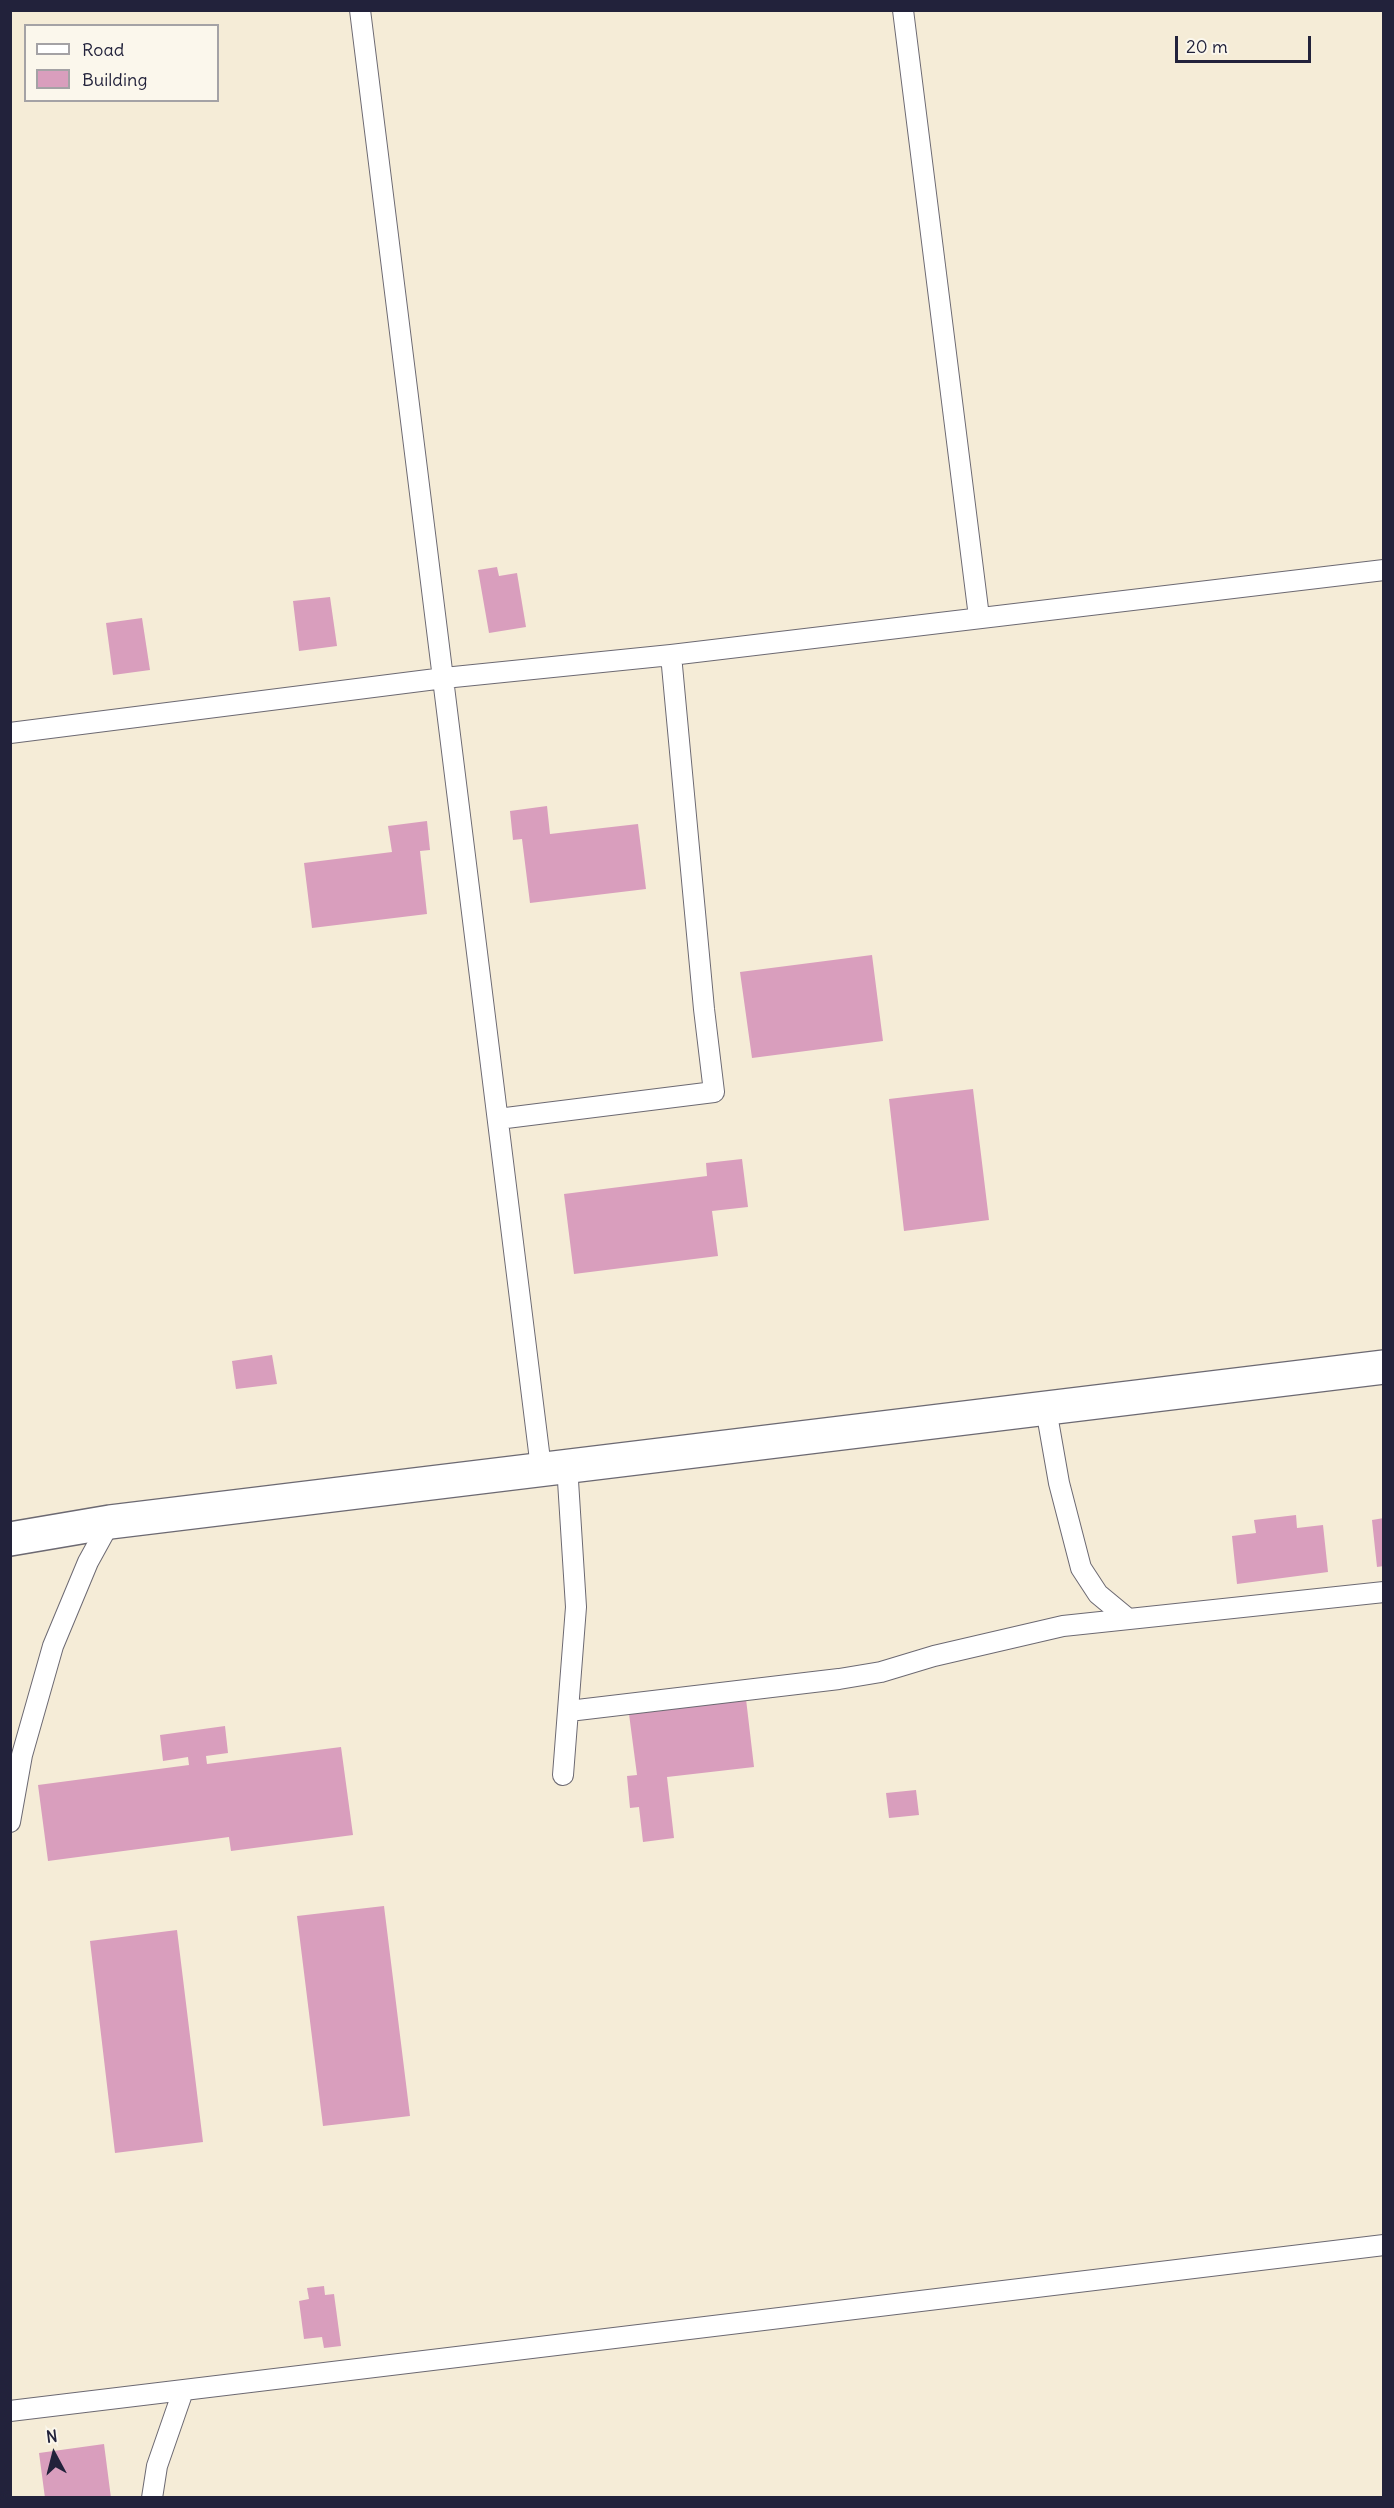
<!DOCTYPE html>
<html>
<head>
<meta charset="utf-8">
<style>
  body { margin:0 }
  #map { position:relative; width:1394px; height:2508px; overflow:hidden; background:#f5ecd7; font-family:Delius,sans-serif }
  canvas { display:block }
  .frame { position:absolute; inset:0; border:12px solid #22223b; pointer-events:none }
  .legend { position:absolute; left:24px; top:24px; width:195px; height:78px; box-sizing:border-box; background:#fbf7ec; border:2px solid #a4a2a5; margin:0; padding:8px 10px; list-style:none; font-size:18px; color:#22223b }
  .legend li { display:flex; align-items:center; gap:12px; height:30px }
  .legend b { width:30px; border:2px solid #a4a2a5 }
  .north { position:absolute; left:24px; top:2424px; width:60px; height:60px; -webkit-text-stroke:4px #fbf7ec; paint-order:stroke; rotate:353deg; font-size:16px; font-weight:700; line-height:24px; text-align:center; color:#22223b }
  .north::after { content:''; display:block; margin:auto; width:21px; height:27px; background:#22223b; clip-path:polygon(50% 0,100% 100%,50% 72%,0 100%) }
  .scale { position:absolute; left:1175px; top:36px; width:136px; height:27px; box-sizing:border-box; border:3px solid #22223b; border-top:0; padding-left:8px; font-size:18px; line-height:21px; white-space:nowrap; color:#22223b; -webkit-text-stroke:4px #fbf7ec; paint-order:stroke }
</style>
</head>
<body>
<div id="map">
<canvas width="1394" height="2508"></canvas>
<div class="frame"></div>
<ul class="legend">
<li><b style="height:8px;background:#fff"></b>Road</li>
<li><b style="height:16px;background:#d99ebd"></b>Building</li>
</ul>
<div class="north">N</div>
<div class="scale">20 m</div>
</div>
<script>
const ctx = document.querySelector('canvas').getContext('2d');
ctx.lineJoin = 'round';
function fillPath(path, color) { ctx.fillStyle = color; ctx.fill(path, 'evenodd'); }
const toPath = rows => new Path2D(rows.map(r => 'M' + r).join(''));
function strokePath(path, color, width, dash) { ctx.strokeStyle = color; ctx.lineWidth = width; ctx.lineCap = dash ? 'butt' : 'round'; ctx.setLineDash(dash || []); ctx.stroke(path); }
const building = toPath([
  [497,567,499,576,517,573,526,627,489,633,478,570],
  [330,597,337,646,299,651,293,601],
  [142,618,150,670,113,675,106,623],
  [547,806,550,834,638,824,646,889,530,903,522,839,513,840,510,811],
  [427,821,430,850,420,851,427,914,312,928,304,863,392,852,388,826],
  [872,955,883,1041,752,1058,740,972],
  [973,1089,989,1220,904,1231,889,1099],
  [742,1159,748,1207,712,1211,718,1256,574,1274,564,1194,707,1176,706,1163],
  [272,1355,277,1384,236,1389,232,1361],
  [1296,1515,1297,1528,1323,1525,1328,1572,1237,1584,1232,1536,1256,1533,1254,1520],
  [1384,1518,1384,1566,1377,1567,1372,1520],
  [746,1699,754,1767,667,1777,674,1838,643,1842,639,1807,630,1808,627,1776,637,1775,629,1714],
  [225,1726,228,1753,206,1756,207,1764,341,1747,353,1835,231,1851,229,1837,48,1861,38,1785,189,1765,188,1757,163,1761,160,1735],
  [916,1790,919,1815,889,1818,886,1793],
  [384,1906,410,2116,323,2126,297,1916],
  [177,1930,203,2142,115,2153,90,1941],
  [324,2286,325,2295,334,2294,341,2346,324,2348,322,2337,304,2339,299,2301,309,2299,307,2288],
  [104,2444,111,2498,45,2498,39,2453]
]);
const lane = toPath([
  [360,10,541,1468],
  [903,10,979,617],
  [10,733,444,678,671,655,1384,570],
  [498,1119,714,1092,704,1009,671,655],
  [1046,1409,1059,1483,1081,1568,1098,1594,1127,1618],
  [569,1711,839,1679,881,1672,934,1656,1063,1626,1384,1592],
  [563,1775,576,1607,567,1465],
  [10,1822,22,1755,53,1646,88,1562,110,1522],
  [10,2411,1384,2245],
  [152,2498,157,2466,183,2391]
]);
const street = toPath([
  [10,1539,110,1522,1384,1367]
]);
fillPath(building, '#d99ebd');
strokePath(lane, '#6c6972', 22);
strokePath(street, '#6c6972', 36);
strokePath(lane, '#fff', 20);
strokePath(street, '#fff', 33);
</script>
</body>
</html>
